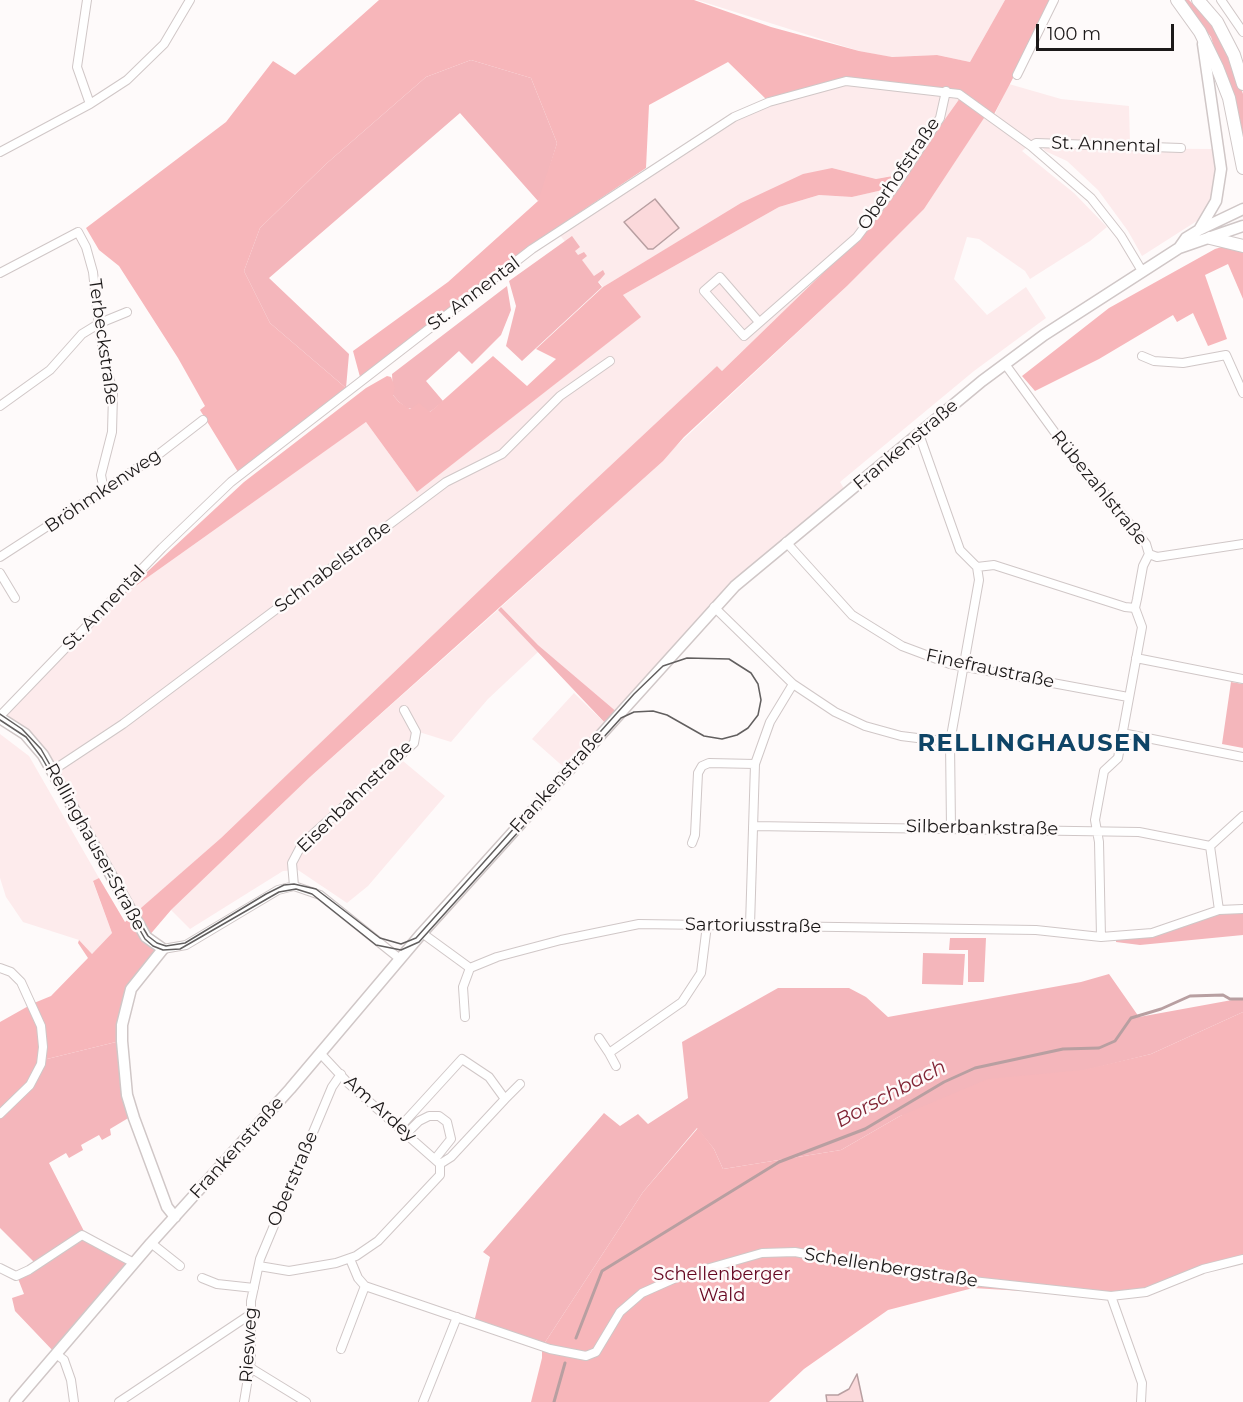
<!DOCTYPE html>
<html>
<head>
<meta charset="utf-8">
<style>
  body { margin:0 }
  #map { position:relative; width:1243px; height:1402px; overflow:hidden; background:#fefafa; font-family:Montserrat,sans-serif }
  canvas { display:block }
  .scale { position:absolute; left:1036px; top:24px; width:138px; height:27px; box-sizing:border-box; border:3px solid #1c1919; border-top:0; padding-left:8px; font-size:18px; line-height:21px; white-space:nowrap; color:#1c1919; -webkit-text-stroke:4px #fefafa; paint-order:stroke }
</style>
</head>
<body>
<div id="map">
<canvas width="1243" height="1402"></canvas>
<div class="scale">100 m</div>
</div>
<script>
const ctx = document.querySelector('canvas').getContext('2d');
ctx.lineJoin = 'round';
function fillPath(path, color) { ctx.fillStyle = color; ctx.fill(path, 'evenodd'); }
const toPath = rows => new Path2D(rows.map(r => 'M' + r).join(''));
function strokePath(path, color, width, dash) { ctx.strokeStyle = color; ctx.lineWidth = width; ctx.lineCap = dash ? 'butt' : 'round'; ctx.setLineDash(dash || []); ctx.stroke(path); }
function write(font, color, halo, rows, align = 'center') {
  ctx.font = font + ' Montserrat,sans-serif'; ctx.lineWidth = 5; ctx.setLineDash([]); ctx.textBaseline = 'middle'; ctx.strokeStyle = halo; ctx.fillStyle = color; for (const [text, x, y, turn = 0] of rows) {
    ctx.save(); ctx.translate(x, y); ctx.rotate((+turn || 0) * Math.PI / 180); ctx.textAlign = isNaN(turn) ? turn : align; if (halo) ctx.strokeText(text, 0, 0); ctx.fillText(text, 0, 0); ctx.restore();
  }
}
const built = toPath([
  [697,0,1005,0,970,62,937,55,890,57,859,51],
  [846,82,960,98,881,209,827,269,722,371,717,366,221,838,135,914,44,754,1,716,112,600,366,422,417,492,640,317,623,295,779,207,819,195,852,197,887,189,896,175,876,179,832,168,681,240,603,287,558,233,734,118,769,103],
  [1009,84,1061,99,1129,106,1130,144,1034,141,1022,151,1074,193,1107,227,1090,241,1030,279,1025,271,979,239,967,237,954,279,987,315,1026,287,1046,318,974,371,840,482,847,493,758,564,618,713,538,645,501,607,593,524,847,286,924,209,986,114,993,118],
  [1043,148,1216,149,1217,169,1211,198,1200,219,1142,256,1128,231,1098,190,1067,161,1045,151],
  [498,610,538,652,488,699,451,742,419,732,417,744,403,761,445,796,368,886,347,903,298,870,283,871,190,929,171,910,310,777],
  [574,693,607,725,567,770,532,739],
  [0,734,29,756,99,878,93,882,112,933,92,954,79,940,23,922,6,897,0,878]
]);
const green = toPath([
  [1182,0,1189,0,1211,22,1231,55,1243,94,1243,144,1211,37],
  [471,60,531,78,557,143,541,196,538,201,460,113,269,278,349,354,346,388,270,323,244,271,260,228,326,164,426,77],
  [572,236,580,247,575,251,578,255,584,252,587,256,582,260,594,276,603,270,605,274,598,282,602,287,522,361,506,346,516,306,509,281],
  [507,286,511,310,501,335,472,364,459,351,426,381,443,401,440,404,430,412,407,408,399,402,393,395,392,374],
  [501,607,538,645,618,713,607,725,498,610],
  [1231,682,1243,684,1243,748,1222,744],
  [1243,913,1243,935,1140,945,1116,942,1116,937,1155,935,1215,914],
  [950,938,986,938,984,982,968,982,968,950,949,950],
  [923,953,965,954,963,985,922,984],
  [1109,974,1139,1017,1243,998,1243,1012,1151,1054,900,1116,841,1150,723,1169,714,1149,697,1128,643,1192,542,1347,474,1322,490,1257,483,1252,604,1113,620,1126,638,1114,648,1124,688,1098,682,1042,778,988,849,988,866,997,888,1017,1081,982],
  [120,1041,130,1117,110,1129,111,1135,102,1140,99,1135,81,1145,83,1150,69,1158,66,1153,49,1163,87,1237,133,1263,55,1353,15,1311,12,1298,24,1294,17,1276,38,1266,0,1228,0,1114,43,1060]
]);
const forest = toPath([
  [379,0,694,0,771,27,859,51,892,57,937,55,970,62,1005,0,1054,0,992,118,986,115,924,209,847,286,684,437,663,461,310,777,171,910,148,937,162,947,140,974,120,1041,43,1060,34,1003,51,996,88,958,78,943,79,940,92,954,112,933,93,881,99,878,125,922,221,838,577,497,717,366,722,371,827,269,857,239,881,209,960,98,860,80,769,102,728,62,649,105,646,168,531,245,360,377,353,351,448,282,538,201,557,143,531,78,471,60,426,77,326,164,260,228,244,271,270,323,346,388,238,472,200,410,205,406,178,358,119,266,99,250,86,228,226,122,273,61,295,75],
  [832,168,876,179,898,175,887,189,852,197,819,195,779,207,623,295,641,317,417,492,366,422,120,597,244,482,366,388,387,376,391,377,395,387,393,395,399,402,410,409,419,403,430,412,493,356,527,386,556,359,536,349,603,287,741,203,803,174],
  [1228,245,1243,251,1243,299,1228,264,1205,275,1227,339,1208,346,1193,313,1177,322,1173,315,1099,359,1035,391,1022,376,1109,308,1215,249],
  [32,1004,40,1026,42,1059,29,1085,0,1113,0,1022],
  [1243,1012,1243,1258,1148,1290,1105,1296,973,1288,888,1310,804,1369,769,1402,531,1402,542,1358,542,1347,643,1192,698,1128,714,1149,723,1169,841,1150,900,1116,988,1079,1083,1070,1151,1054]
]);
const water = toPath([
  [655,199,679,228,653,249,648,249,624,222,655,199],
  [857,1374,863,1402,827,1402,826,1395,838,1395,849,1389,857,1374]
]);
const stream = toPath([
  [576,1338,602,1271,779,1162,865,1129,944,1082,975,1068,1063,1049,1099,1048,1115,1041,1131,1018,1161,1009,1190,996,1223,995,1230,999,1243,999],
  [554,1402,565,1363]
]);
const minor = toPath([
  [87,0,77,67,90,104],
  [1221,0,1243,32],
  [1017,75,1054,0],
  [1031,146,1036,143,1181,148],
  [0,152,90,104,127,80,164,44,190,0],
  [0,273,78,232,86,247,93,272,100,336,113,394,112,432,101,475,104,491],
  [759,322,720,277,704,291,744,336,857,237,896,185,940,118,946,91],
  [1142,356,1154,361,1183,363,1226,355,1243,393],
  [1005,364,1088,478,1095,481,1146,544,1149,554,1143,566,1137,599,1135,608,1142,627,1118,758,1104,771,1095,820,1099,842,1101,937],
  [0,406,50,370,82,334,100,323,127,312],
  [919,434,960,550,977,567,979,580,950,742,951,828],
  [786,542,852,615,902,646,950,664,1128,697],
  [1149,554,1157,557,1243,544],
  [0,557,159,454,203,420],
  [977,567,994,565,1125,607,1135,608],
  [0,573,15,598],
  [714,607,793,684,835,712,865,726,901,736,950,742],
  [1136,658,1243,679],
  [0,716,162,548,231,482,532,249,734,117,769,102,846,81,959,94,1031,146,1091,198,1121,236,1142,271],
  [1122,733,1243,757],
  [52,771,123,724,446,482,502,454,560,396,610,361],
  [753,826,1139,832,1210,846],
  [692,843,695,835,698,773,702,766,709,763,755,764],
  [294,886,292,863,302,844,414,743,416,732,404,710],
  [1219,910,1210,846,1243,816],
  [750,925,755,764,770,722,793,684],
  [422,933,470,968],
  [163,949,186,945,278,890,294,886,320,895,400,959],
  [0,968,11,972,21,982,41,1026,43,1047,41,1064,30,1085,0,1114],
  [470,968,497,957,561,940,639,924,1036,930,1101,937,1152,933,1219,910,1243,909],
  [465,1017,463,987,470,968],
  [599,1038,609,1053,682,1002,701,973,707,925],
  [320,1053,348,1083,440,1164],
  [609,1053,616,1066],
  [505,1099,520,1084],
  [399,1128,462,1059,489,1077,505,1099,451,1157,440,1164],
  [406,1134,419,1121,429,1116,439,1116,447,1122,451,1139,435,1159],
  [151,1243,180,1266],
  [350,1259,358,1278,365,1286,550,1349,586,1356,596,1352,620,1312,642,1293,678,1277,762,1253,795,1252,917,1275,1111,1296,1146,1292,1203,1269,1243,1259],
  [259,1266,289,1271,336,1263,356,1256,378,1241,440,1175,440,1164],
  [0,1268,16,1276,29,1270,82,1235,134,1263],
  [202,1278,217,1284,254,1288],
  [1111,1296,1142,1383,1141,1402],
  [341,1349,365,1286],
  [56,1354,64,1360,71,1380,74,1402],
  [249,1367,306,1402],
  [119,1402,251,1314],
  [244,1402,251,1360,251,1301,260,1259,332,1087,341,1074],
  [423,1402,457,1317]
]);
const secondary = toPath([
  [1199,230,1216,201,1221,169,1203,44],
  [1179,248,1186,238,1199,230,1243,209],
  [0,718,25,734,43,755,146,937,163,949,131,989,122,1025,122,1041,127,1095,134,1118,167,1207,175,1217],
  [15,1402,151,1243,290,1089,422,933,735,586,982,381,1044,335,1179,248,1243,226]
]);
const primary = toPath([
  [1177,0,1200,32,1217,67,1229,98,1243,168],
  [1198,0,1217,22,1234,55,1243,84],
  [1210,238,1243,246]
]);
const tram = toPath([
  [0,714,22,729,41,749,115,880,148,936,157,943,166,946,185,943,266,894,284,885,294,884,316,889,380,938,401,944,416,938,634,694,663,666,687,658,729,659,751,673,758,684,761,700,758,715,748,728,737,735,722,739,704,736,667,715,653,711,634,712,621,718,419,942,401,950,376,945,312,894,296,889,279,892,180,949,163,950,153,946,145,939,42,758,26,737,0,720]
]);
const streetNames = [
  ["St. Annental",1106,145,2],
  ["Oberhofstraße",899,174,-56],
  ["St. Annental",474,294,-37],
  ["Terbeckstraße",103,342,82],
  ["Frankenstraße",906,445,-40],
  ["Rübezahlstraße",1099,488,51],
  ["Bröhmkenweg",103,491,-34],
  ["Schnabelstraße",333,567,-37],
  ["St. Annental",104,608,-46],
  ["Finefraustraße",990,669,12],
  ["Frankenstraße",557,782,-48],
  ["Eisenbahnstraße",355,797,-44],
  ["Silberbankstraße",982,828,1],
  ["Rellinghauser Straße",95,847,61],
  ["Sartoriusstraße",753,926,1],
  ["Am Ardey",380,1109,42],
  ["Frankenstraße",237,1148,-48],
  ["Oberstraße",293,1179,-67],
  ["Schellenbergstraße",891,1268,9],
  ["Riesweg",249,1345,-86]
];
const parkNames = [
  ["Schellenberger",722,1275],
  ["Wald",722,1296]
];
const waterNames = [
  ["Borschbach",891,1094,-28]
];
const districtNames = [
  ["RELLINGHAUSEN",1035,744]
];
fillPath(built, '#fdebec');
fillPath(green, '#f4b6bb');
fillPath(forest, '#f7b6ba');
fillPath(water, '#fbd9db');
strokePath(water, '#b89fa1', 1.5);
strokePath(stream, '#b89fa1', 3);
strokePath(minor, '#d0c7c7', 10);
strokePath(secondary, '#d0c7c7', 13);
strokePath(primary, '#d0c7c7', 14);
strokePath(minor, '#fff', 8);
strokePath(secondary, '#fff', 10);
strokePath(primary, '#fff', 12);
strokePath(tram, '#625f5f', 1.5);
write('18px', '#1c1919', '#fefafa', streetNames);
write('18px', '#660621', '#fefafa', parkNames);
write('italic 20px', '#812535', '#fefafa', waterNames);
ctx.letterSpacing = '1.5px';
write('bold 24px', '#0f4466', '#fefafa', districtNames);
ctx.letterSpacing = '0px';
</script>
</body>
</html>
